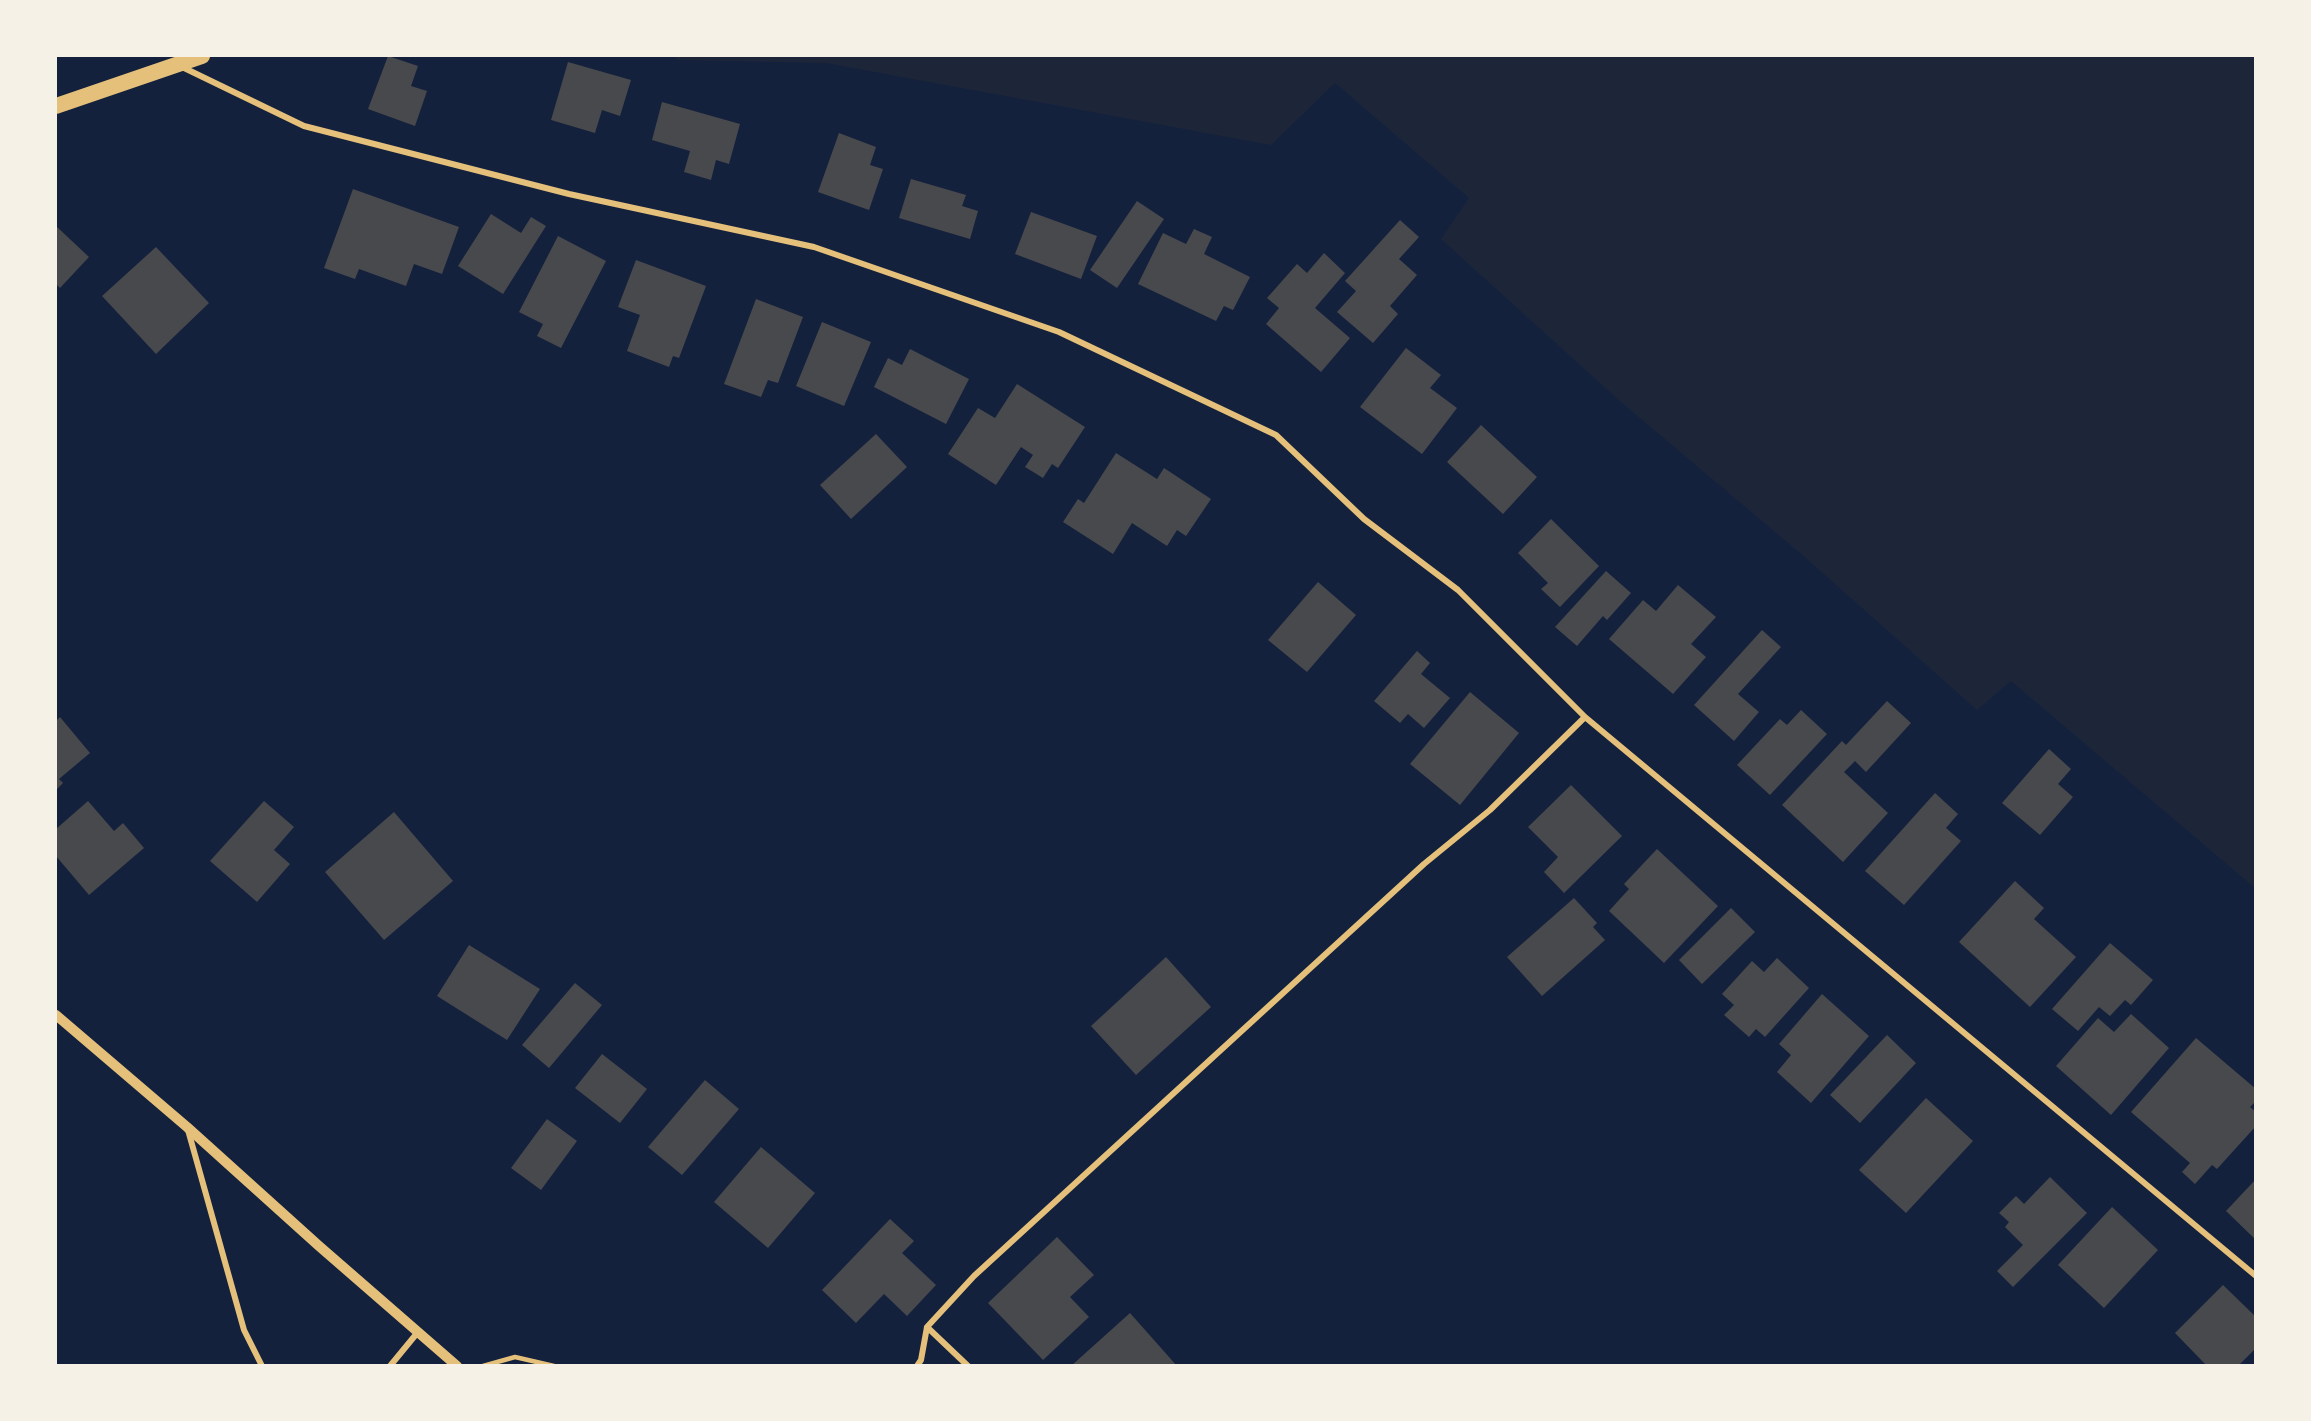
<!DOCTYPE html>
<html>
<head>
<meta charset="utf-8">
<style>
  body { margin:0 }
  #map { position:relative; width:2311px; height:1421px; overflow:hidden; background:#14213d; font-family:Rubik,sans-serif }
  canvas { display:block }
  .frame { position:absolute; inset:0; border:57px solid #f6f1e7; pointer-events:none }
</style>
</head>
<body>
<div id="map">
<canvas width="2311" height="1421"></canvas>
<div class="frame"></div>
</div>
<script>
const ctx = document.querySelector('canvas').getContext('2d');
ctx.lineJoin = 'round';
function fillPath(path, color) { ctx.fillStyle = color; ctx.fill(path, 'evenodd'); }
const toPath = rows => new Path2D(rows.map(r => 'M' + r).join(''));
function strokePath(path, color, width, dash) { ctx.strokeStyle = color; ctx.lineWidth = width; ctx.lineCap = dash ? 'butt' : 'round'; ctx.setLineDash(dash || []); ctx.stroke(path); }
const green = toPath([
  [674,56,2255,56,2255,888,2011,681,1977,710,1800,553,1622,403,1441,239,1469,198,1335,83,1271,145,826,63,678,60]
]);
const building = toPath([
  [388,56,418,66,411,86,427,91,415,126,368,109],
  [568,62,631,80,620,116,602,110,595,133,551,120],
  [662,102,740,124,729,164,716,160,711,180,684,172,690,151,652,140],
  [839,133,876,147,870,165,883,169,869,210,818,192],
  [911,179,966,195,962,206,978,211,970,239,899,218],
  [353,189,459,227,442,274,414,264,406,286,359,269,355,279,324,268],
  [1137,201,1164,219,1117,288,1090,270],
  [1031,212,1097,236,1081,279,1015,254],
  [491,214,521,233,531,217,546,226,503,294,458,266],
  [1400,220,1419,237,1399,259,1417,275,1390,306,1398,314,1373,343,1337,312,1356,291,1345,281],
  [56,226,89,257,60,288,56,284],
  [1194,229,1212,237,1204,254,1250,277,1233,310,1224,306,1216,321,1138,284,1163,233,1186,244],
  [558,236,606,261,561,348,537,336,543,324,519,312],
  [156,247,209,303,156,354,102,296],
  [1324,253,1345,273,1315,308,1350,338,1321,372,1266,324,1279,308,1267,298,1297,264,1307,273],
  [636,260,706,286,679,358,673,356,669,367,627,351,640,315,618,307],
  [756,299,803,317,778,383,768,380,761,397,724,384],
  [822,322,871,342,844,406,796,386],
  [1406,348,1441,375,1430,388,1457,408,1422,454,1360,407],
  [910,349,969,379,946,424,874,387,888,358,902,365],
  [1017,384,1085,427,1058,468,1052,464,1043,478,1025,467,1033,455,1021,447,996,485,948,454,978,408,995,418],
  [1481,425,1537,477,1503,514,1447,462],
  [876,434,907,467,851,519,820,485],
  [1116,453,1157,479,1164,468,1211,499,1186,536,1177,530,1167,546,1132,523,1113,554,1063,522,1078,499,1084,503],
  [1551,519,1599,566,1560,607,1541,589,1548,583,1518,553],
  [1606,571,1631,593,1607,620,1603,616,1577,646,1555,627],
  [1318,582,1356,615,1307,672,1268,640],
  [1678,585,1716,617,1691,644,1706,657,1673,694,1609,639,1643,600,1656,611],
  [1762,630,1781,647,1738,694,1759,712,1734,741,1694,705],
  [1417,651,1430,663,1421,674,1450,698,1424,728,1408,714,1400,723,1374,701],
  [1470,692,1519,733,1460,805,1410,764],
  [1887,701,1911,723,1866,772,1855,761,1844,772,1888,813,1843,862,1782,805,1842,741,1846,745],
  [1801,710,1827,734,1770,795,1737,765,1780,719,1787,725],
  [60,717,90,753,59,779,63,783,56,790,56,721],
  [2049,749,2071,769,2058,784,2073,797,2040,835,2002,803],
  [1571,785,1622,836,1564,893,1544,872,1558,857,1528,827],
  [1935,793,1958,814,1946,828,1961,841,1904,905,1865,871],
  [88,801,114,831,123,823,144,848,89,895,56,856,56,829],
  [264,801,294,827,274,850,290,864,257,902,210,861],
  [394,812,453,881,384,940,325,872],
  [1657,849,1718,906,1664,963,1609,911,1629,889,1624,884],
  [2015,881,2044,908,2034,919,2076,957,2030,1007,1959,942],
  [1574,898,1597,923,1593,927,1605,940,1542,996,1507,957],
  [1731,908,1755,932,1702,984,1679,960],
  [2110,943,2153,980,2131,1005,2125,1000,2110,1016,2099,1007,2078,1031,2052,1009],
  [469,945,540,989,507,1040,437,996],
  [1166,957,1211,1007,1136,1075,1091,1026],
  [1777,958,1809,988,1765,1037,1756,1029,1749,1037,1724,1015,1734,1005,1722,994,1752,961,1764,972],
  [575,983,602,1005,549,1068,522,1045],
  [1822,994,1869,1036,1811,1103,1777,1072,1791,1055,1779,1044],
  [2131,1014,2169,1048,2111,1115,2056,1066,2098,1018,2114,1032],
  [1887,1035,1916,1063,1860,1123,1830,1095],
  [2196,1038,2256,1089,2256,1101,2250,1107,2256,1112,2256,1126,2217,1169,2212,1165,2195,1184,2182,1172,2190,1163,2131,1112],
  [602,1054,647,1089,620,1123,575,1088],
  [705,1080,739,1109,682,1175,648,1147],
  [1926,1098,1973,1141,1906,1213,1859,1170],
  [547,1119,577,1141,541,1190,511,1168],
  [761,1147,815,1193,768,1248,714,1202],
  [2050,1177,2087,1213,2013,1287,1997,1271,2023,1245,2005,1227,2009,1222,1999,1213,2016,1196,2024,1204],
  [2256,1179,2256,1240,2226,1211],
  [2112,1207,2158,1250,2104,1308,2058,1265],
  [890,1219,914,1241,902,1253,936,1285,907,1316,884,1294,856,1323,822,1290],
  [1057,1237,1094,1275,1070,1297,1089,1317,1043,1360,988,1303],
  [2223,1285,2256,1317,2256,1348,2238,1366,2207,1366,2175,1333],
  [1130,1313,1177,1366,1071,1366]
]);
const service = toPath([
  [483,1366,515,1357,554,1366]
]);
const minor = toPath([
  [180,66,304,126,569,194,814,247,1059,332,1276,435,1364,519,1458,590,1585,717,2256,1276],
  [188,1130,244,1330,262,1366],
  [927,1327,968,1366],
  [390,1366,418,1332],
  [917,1366,921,1360,927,1327,974,1276,1424,864,1490,810,1585,717]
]);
const tertiary = toPath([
  [56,1015,187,1127,319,1246,457,1366]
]);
const trunk = toPath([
  [56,106,202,56]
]);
fillPath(green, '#1d2539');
fillPath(building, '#48494c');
strokePath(service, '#e5c07b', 4.5);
strokePath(minor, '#e5c07b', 6);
strokePath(tertiary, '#e5c07b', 10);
strokePath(trunk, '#e5c07b', 16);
</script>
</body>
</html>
